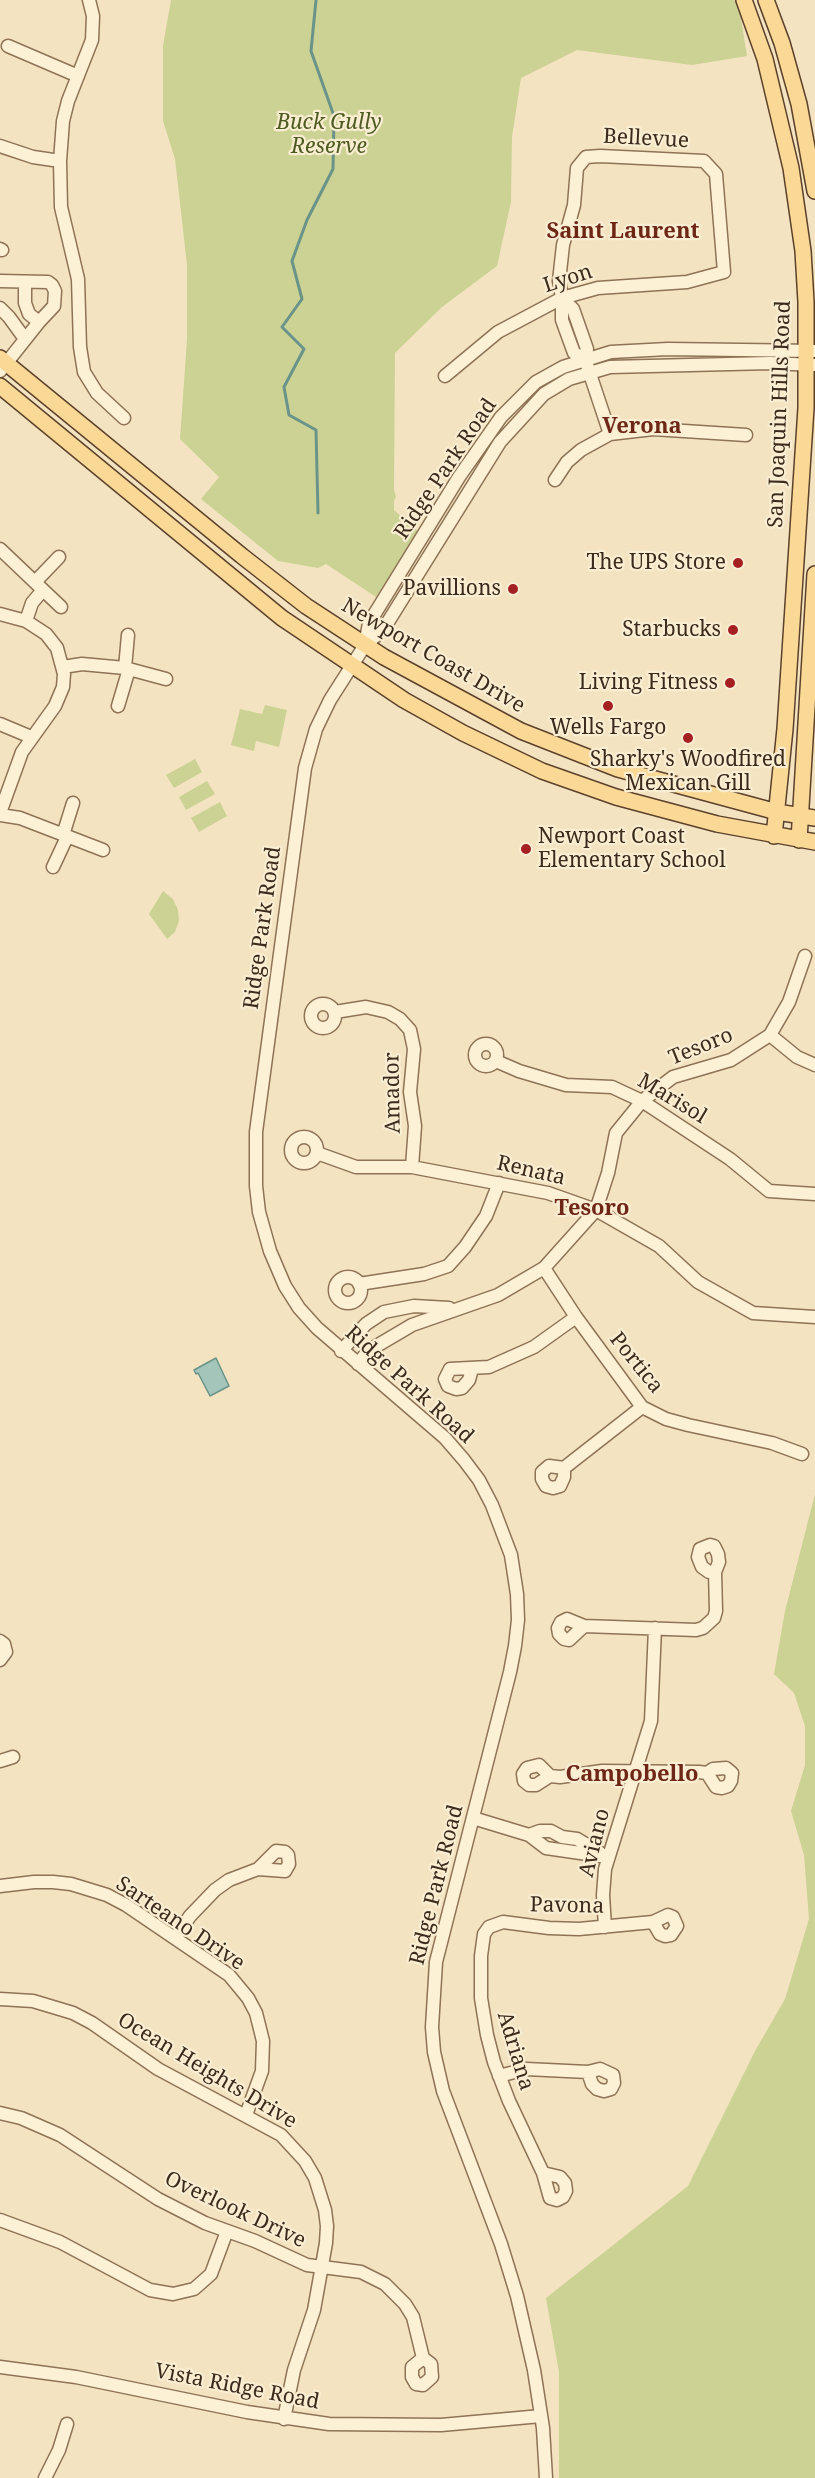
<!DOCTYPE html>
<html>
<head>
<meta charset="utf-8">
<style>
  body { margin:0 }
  canvas { display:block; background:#f3e3c1 }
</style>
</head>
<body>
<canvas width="815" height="2478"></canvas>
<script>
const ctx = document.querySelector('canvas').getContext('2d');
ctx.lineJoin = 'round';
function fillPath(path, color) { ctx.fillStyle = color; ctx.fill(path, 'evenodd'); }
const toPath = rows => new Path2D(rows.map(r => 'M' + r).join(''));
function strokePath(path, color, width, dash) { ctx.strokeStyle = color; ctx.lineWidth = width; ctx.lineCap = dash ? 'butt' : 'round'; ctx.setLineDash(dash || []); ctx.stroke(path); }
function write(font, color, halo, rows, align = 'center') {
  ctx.font = font + ' "Noto Serif",serif'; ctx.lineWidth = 4.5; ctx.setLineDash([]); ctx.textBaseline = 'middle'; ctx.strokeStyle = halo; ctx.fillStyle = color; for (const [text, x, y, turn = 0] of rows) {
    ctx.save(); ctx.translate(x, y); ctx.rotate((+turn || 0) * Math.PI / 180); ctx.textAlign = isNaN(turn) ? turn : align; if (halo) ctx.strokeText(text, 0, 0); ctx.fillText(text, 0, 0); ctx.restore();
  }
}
const green = toPath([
  [171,0,738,0,747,56,692,65,577,50,521,78,512,137,511,202,497,266,442,307,395,353,394,489,396,497,394,501,394,510,419,532,376,597,326,564,318,568,278,561,201,499,219,477,180,439,187,339,187,265,175,159,163,121,163,46],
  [265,705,287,710,279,747,256,741,254,751,231,745,240,709,262,714],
  [195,759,202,772,174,788,166,775],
  [207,781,215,794,186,810,179,797],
  [220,802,227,816,199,832,191,818],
  [163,891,173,899,178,910,179,921,175,932,167,939,149,914],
  [815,1494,815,2478,559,2478,559,2372,546,2298,688,2186,755,2051,785,1999,809,1919,804,1855,791,1811,805,1765,805,1726,794,1693,774,1674,785,1611]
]);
const water = toPath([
  [216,1358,229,1386,210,1396,198,1373,196,1374,194,1370,216,1358]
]);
const stream = toPath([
  [316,0,311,51,334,116,333,169,307,220,292,261,302,299,282,327,304,349,284,387,289,415,316,430,318,513]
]);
const minor = toPath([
  [89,0,93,16,92,40,68,101,63,121,60,161,61,207,78,279,80,347,84,372,97,393,124,418],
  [8,46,78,76],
  [0,146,33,157,60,161],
  [0,249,2,250],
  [0,281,48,282,52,285,55,291,54,306,39,322,29,314,25,303,25,282],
  [562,298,573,309,587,349,585,359,610,434],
  [0,308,9,317,25,339],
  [0,371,39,322],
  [445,376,498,332,562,298,598,288,687,282,724,272,716,174,704,161,600,156,586,157,577,168,574,205,563,245,559,281,562,298,562,320,574,353,585,359],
  [555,480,567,462,581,450,610,434,653,429,746,435],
  [0,549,61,607],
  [35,582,59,557],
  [0,614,26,621,46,634,57,648,64,674,63,687,55,706,22,752,0,813],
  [26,621,32,603,43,590],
  [365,645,369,623,459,477,501,417,536,382,563,367,611,352,668,349,815,351],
  [63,667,82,664,125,668,166,679],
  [125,668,128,635],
  [118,706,129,669],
  [0,724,31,737],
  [0,815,20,818,103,850],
  [63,835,73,803],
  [53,867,67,837],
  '311 1016a12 12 0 1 1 24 0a12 12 0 1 1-24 0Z',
  [335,1012,366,1007,388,1012,400,1019,410,1030,414,1049,410,1092,415,1126,412,1167],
  [770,1035,797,1057,815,1065],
  '475 1055a11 11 0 1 1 22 0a11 11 0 1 1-22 0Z',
  [496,1061,519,1071,566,1085,612,1087,642,1101,730,1159,769,1191,815,1194],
  '291 1150a13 13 0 1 1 26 0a13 13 0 1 1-26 0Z',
  [317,1153,356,1167,412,1167,548,1193,596,1210,659,1246,698,1282,753,1313,815,1317],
  [544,1268,576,1317,642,1407,666,1419,688,1425,772,1443,802,1454],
  '335 1290a13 13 0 1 1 26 0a13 13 0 1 1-26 0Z',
  [359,1284,424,1274,448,1266,465,1247,486,1216,499,1183],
  [341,1351,366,1324,384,1312,414,1306,449,1308],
  [358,1364,368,1351,412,1325,498,1295,544,1268,596,1210,608,1173,616,1133,642,1101,673,1077,731,1060,770,1035,789,1002,805,956],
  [472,1369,469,1380,462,1388,456,1389,448,1386,445,1379,450,1369,489,1367,534,1347,576,1317],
  [564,1468,549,1466,542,1472,542,1479,546,1486,553,1488,560,1486,564,1477,564,1468,642,1407],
  [584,1626,569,1640,564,1639,559,1634,558,1628,561,1622,567,1619,584,1626,696,1630,703,1628,714,1618,716,1611,715,1572,719,1562,718,1554,714,1546,710,1545,700,1549,698,1557,702,1567,709,1572,715,1572],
  [0,1641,4,1644,6,1652,0,1660],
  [0,1761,13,1757],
  [550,1776,536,1785,529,1785,524,1781,523,1774,527,1768,539,1765,550,1776,560,1777,602,1771,699,1772,707,1773,716,1787,722,1788,728,1786,731,1781,732,1773,726,1768,713,1769,707,1773],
  [473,1818,529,1835,546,1848,608,1857],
  [529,1835,540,1831,551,1831,562,1837,577,1839,600,1853],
  [0,1886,34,1882,53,1882,71,1884,107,1895,126,1905,229,1975,248,1998,256,2013,263,2041,262,2071,246,2115],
  [605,1927,603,1895,605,1869,651,1721,655,1628],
  [175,1938,190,1916,215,1890,229,1880,258,1869,285,1871,289,1864,288,1855,285,1852,276,1851,258,1869],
  [0,1999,33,2001,73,2013,92,2023,158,2069,281,2135,305,2161,315,2178,325,2210,327,2226,326,2243,314,2310,294,2370,284,2419],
  [499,2076,526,2069,588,2072,600,2069,613,2075,614,2083,611,2089,604,2091,597,2089,592,2084,588,2072],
  [0,2113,21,2118,60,2135,158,2199,205,2223,255,2241,307,2265,361,2272,385,2284,405,2304,413,2317,423,2358,431,2364,432,2377,423,2385,416,2384,412,2377,412,2367,423,2358],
  [543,2173,550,2198,557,2200,563,2197,566,2191,565,2183,560,2177,543,2173,509,2101,494,2062,487,2035,481,1998,481,1956,484,1934,489,1927,503,1922,549,1928,579,1929,653,1922,668,1915,673,1917,677,1926,671,1935,665,1936,660,1934,653,1922],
  [0,2220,60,2242,150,2290,173,2294,194,2289,211,2274,227,2231],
  [0,2367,76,2377,247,2412,329,2424,441,2425,541,2416],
  [45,2478,59,2450,67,2424],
  [546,2478,543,2428,534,2370,517,2296,501,2244,443,2091,434,2052,432,2027,436,1962,510,1672,515,1646,518,1620,517,1594,511,1555,492,1505,479,1480,464,1460,445,1438,317,1328,299,1308,285,1286,270,1251,259,1212,256,1186,256,1132,305,768,316,729,330,700,365,645,383,630,500,442,544,394,569,379,610,367,770,363,815,365]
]);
const major = toPath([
  [744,0,765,59,791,168,803,251,806,302,806,408,785,729,774,836],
  [766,0,782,43,799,104,815,191],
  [0,358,242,556,306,606,384,657,521,731,618,769,777,812,815,818],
  [0,386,282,618,404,700,463,733,542,771,616,797,717,824,815,842],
  [799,840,815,574]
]);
const markers = [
  [738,563,6,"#a42023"],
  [513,589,6,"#a42023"],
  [733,630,6,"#a42023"],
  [730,683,6,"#a42023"],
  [608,706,6,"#a42023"],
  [688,738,6,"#a42023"],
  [526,849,6,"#a42023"]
];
const parkNames = [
  ["Buck Gully",329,123],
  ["Reserve",329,147]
];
const streetNames = [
  ["Bellevue",646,139,3],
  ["Lyon",568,279,-18],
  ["San Joaquin Hills Road",780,414,-88],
  ["Ridge Park Road",446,469,-56],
  ["Newport Coast Drive",433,656,30],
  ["Ridge Park Road",263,928,-82],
  ["Tesoro",701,1047,-22],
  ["Amador",393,1093,-91],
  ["Marisol",672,1099,31],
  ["Renata",531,1171,13],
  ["Portica",636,1363,51],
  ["Ridge Park Road",409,1385,42],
  ["Aviano",595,1843,-76],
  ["Ridge Park Road",437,1885,-76],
  ["Pavona",567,1906,1],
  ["Sarteano Drive",180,1924,34],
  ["Adriana",515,2051,73],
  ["Ocean Heights Drive",207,2071,31],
  ["Overlook Drive",235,2210,25],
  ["Vista Ridge Road",237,2387,11]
];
const poiNames = [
  ["The UPS Store",726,563],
  ["Pavillions",501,589],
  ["Starbucks",721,630],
  ["Living Fitness",718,683],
  ["Wells Fargo",608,728,"center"],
  ["Sharky's Woodfired",688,760,"center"],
  ["Mexican Gill",688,784,"center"],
  ["Newport Coast",538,837,"left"],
  ["Elementary School",538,861,"left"]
];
const neighbourhoodNames = [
  ["Saint Laurent",623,232],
  ["Verona",642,427],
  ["Tesoro",592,1209],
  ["Campobello",632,1775]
];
fillPath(green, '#ccd294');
fillPath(water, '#a4c5ba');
strokePath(water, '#6a9489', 1.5);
strokePath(stream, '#6a9489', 3);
strokePath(minor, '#8e7356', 15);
strokePath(major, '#5c412b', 18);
strokePath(minor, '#fcf0d5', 12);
strokePath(major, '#fad895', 15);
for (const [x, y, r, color] of markers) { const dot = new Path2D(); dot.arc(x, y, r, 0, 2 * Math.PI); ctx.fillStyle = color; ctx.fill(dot); strokePath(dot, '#f9edd2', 2); }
write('italic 21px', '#4e5b21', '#f9edd2', parkNames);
write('21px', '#3c2b1c', '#f9edd2', streetNames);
write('21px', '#3c2b1c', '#f9edd2', poiNames, 'right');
write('bold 22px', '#6e2717', '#f9edd2', neighbourhoodNames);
</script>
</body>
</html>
